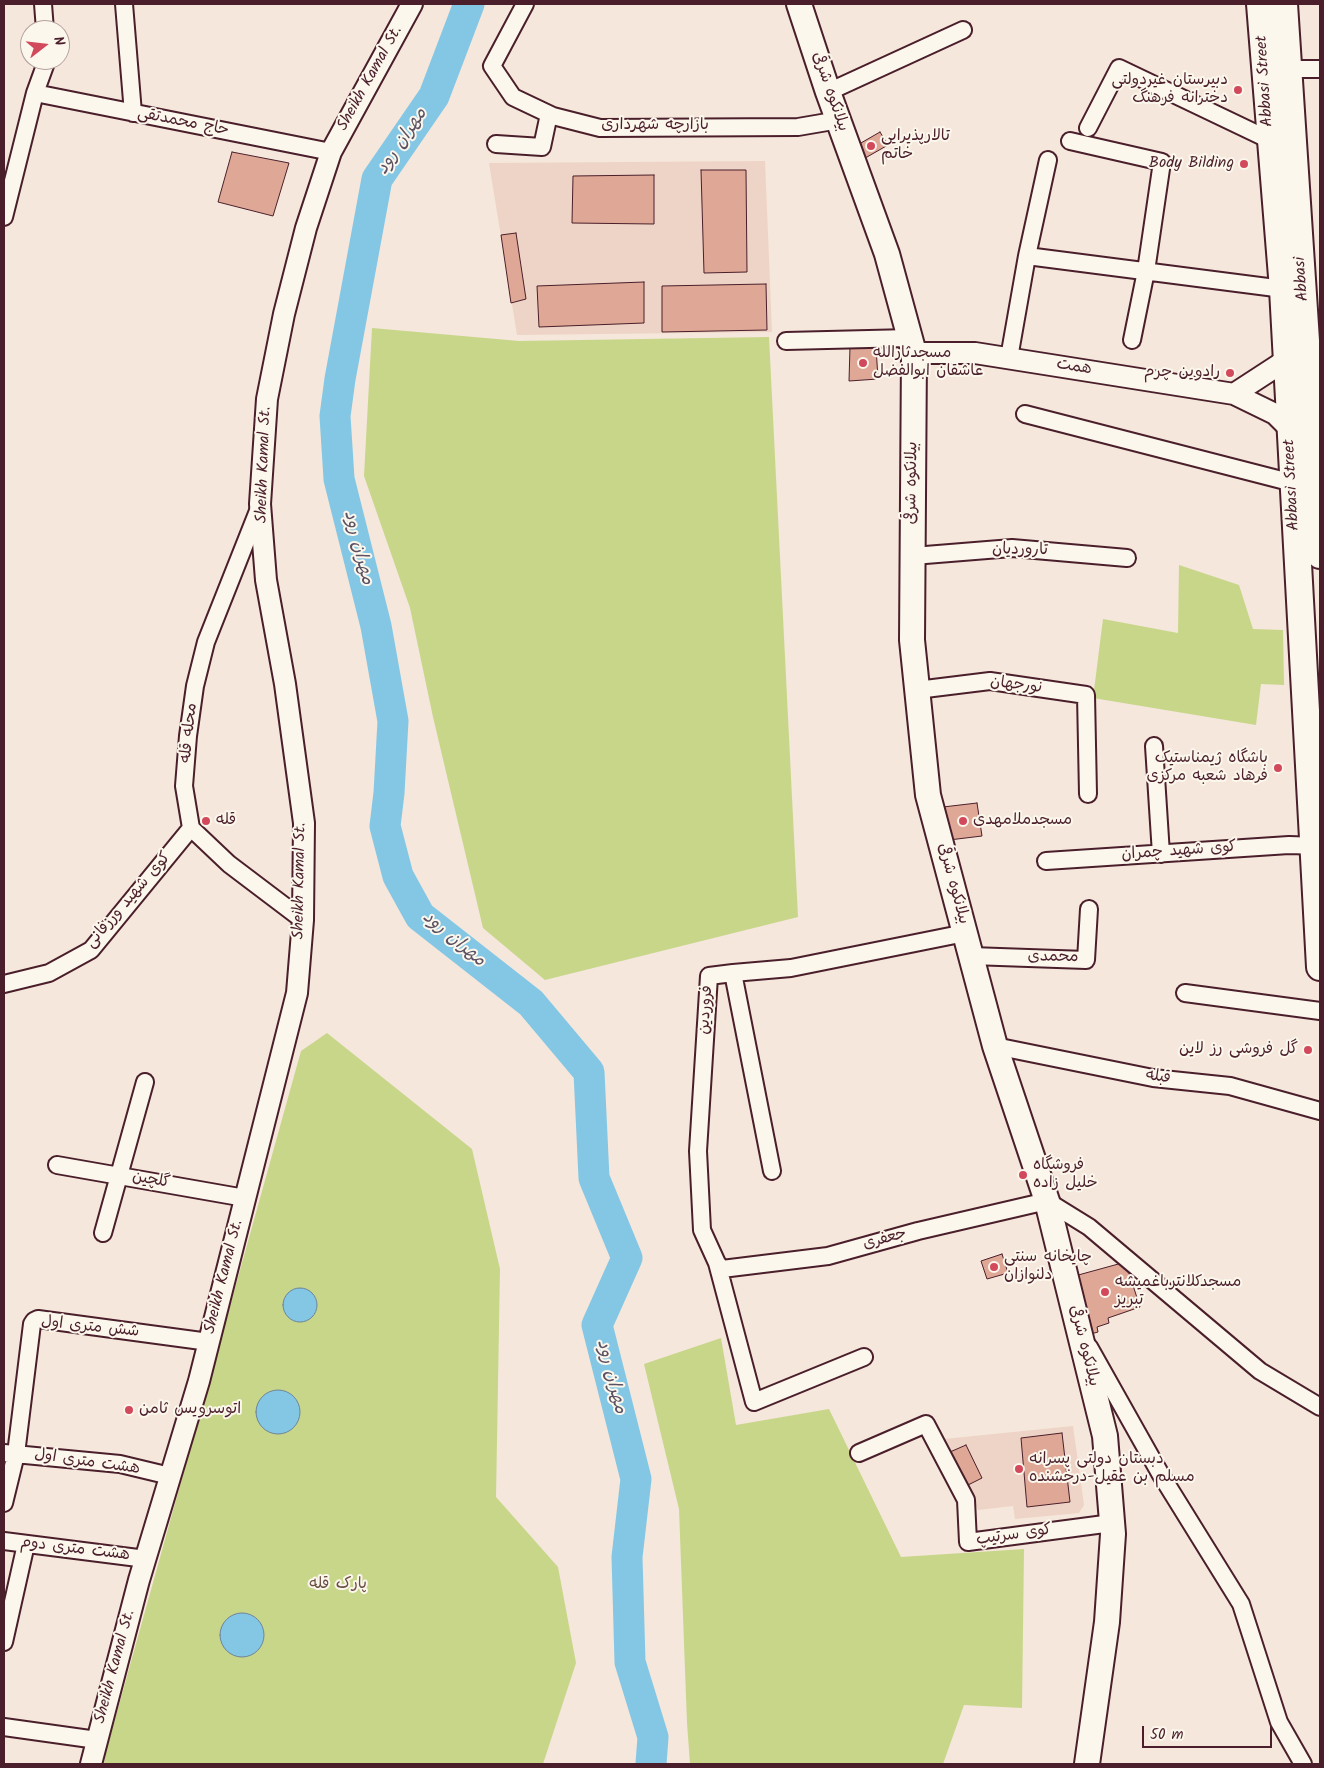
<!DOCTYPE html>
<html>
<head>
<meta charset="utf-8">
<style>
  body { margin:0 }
  #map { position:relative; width:1324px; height:1768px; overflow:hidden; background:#f5e7db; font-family:Kalam,sans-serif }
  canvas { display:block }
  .frame { position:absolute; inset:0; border:5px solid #4a1f2b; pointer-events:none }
  .north { position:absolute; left:20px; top:20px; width:50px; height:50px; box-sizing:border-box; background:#fbf7ec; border:1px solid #b4a19f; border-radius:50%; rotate:74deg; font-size:14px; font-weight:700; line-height:20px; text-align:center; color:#4a1f2b }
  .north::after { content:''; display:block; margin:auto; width:18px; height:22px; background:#d1495b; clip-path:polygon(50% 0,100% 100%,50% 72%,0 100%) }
  .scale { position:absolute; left:1142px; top:1726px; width:130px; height:22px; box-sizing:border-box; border:2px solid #4a1f2b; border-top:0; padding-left:6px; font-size:15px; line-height:18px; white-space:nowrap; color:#4a1f2b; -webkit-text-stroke:4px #fbf7ec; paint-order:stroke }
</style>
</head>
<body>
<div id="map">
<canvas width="1324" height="1768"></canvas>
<div class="frame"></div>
<div class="north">N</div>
<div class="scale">50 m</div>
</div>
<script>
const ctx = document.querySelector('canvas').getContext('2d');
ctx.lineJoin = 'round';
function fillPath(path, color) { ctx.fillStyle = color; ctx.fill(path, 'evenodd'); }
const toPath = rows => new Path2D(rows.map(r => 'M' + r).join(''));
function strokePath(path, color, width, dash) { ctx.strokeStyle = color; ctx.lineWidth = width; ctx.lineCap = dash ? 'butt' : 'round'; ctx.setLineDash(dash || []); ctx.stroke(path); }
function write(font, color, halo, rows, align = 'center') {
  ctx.font = font + ' Kalam,"Playpen Sans Arabic",sans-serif'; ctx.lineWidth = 4; ctx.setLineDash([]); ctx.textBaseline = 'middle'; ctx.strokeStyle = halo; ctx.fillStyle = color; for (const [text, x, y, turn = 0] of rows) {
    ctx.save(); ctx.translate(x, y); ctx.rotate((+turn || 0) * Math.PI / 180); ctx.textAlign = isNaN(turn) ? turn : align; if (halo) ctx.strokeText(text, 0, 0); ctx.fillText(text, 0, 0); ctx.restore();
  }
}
const built = toPath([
  [765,161,772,332,517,335,489,163],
  [1073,1426,1084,1505,1079,1513,1015,1519,1013,1506,978,1510,944,1439]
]);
const green = toPath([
  [372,328,519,341,769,337,798,917,545,980,483,928,433,717,410,608,364,476],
  [1179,565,1239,585,1253,629,1283,630,1284,685,1261,684,1256,725,1093,698,1103,619,1178,633],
  [327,1033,472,1149,500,1269,496,1497,558,1567,576,1663,543,1764,104,1764,105,1755,301,1051],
  [721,1338,736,1425,829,1409,901,1557,1024,1549,1022,1708,964,1705,943,1764,690,1764,687,1723,679,1509,644,1364]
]);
const water = toPath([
  '283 1305a17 17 0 1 1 34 0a17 17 0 1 1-34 0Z',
  '256 1412a22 22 0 1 1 44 0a22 22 0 1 1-44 0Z',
  '220 1635a22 22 0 1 1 44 0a22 22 0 1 1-44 0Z'
]);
const river = toPath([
  [469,4,434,96,377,179,340,379,335,416,339,479,376,626,393,721,389,793,385,826,398,876,420,916,531,1003,589,1072,594,1178,627,1258,597,1325,636,1479,627,1557,630,1662,653,1737,651,1764]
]);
const building = toPath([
  [880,132,888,145,860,161,854,147,880,132],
  [232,152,289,163,273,216,218,202,232,152],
  [701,170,746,170,747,272,704,273,701,170],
  [654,175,654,224,572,223,573,176,654,175],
  [516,233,526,299,511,303,501,235,516,233],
  [644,282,644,323,539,327,537,286,644,282],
  [766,284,767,330,662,332,662,286,766,284],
  [850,347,876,347,878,379,849,381,850,347],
  [977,803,982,836,949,840,943,807,977,803],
  [1002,1254,1008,1273,987,1279,981,1261,1002,1254],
  [1122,1263,1129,1273,1140,1307,1108,1318,1109,1323,1097,1327,1098,1332,1087,1335,1071,1277,1122,1263],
  [1062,1433,1070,1502,1027,1507,1021,1438,1062,1433],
  [966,1445,982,1478,966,1486,950,1452,966,1445]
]);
const minor = toPath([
  [43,4,45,30],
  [124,4,133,113],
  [525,4,492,66,513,97,553,116,600,128,798,127,839,120],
  [1289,69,1320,69],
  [828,92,963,30],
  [35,93,331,152],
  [1088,128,1119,68,1276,143],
  [1070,141,1162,162,1146,271,1132,340],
  [496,144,542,147,549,114],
  [4,217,35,93,47,60],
  [1027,256,1291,290],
  [786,341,910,338],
  [1009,358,1027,256,1048,160],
  [1025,414,1301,485],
  [260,506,206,642,195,686,188,736,184,786,191,828,229,864,303,920],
  [913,556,1012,548,1127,558],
  [917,690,990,681,1086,695,1088,794],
  [1154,746,1161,854],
  [1046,861,1289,845,1320,846],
  [965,933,791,968,733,973,709,976,698,1151,702,1230,717,1263,722,1269,828,1256,918,1231,1047,1201,1089,1227,1260,1371,1320,1407],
  [971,956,1086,960,1089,909],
  [733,973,772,1171],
  [4,984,49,973,91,950,191,828],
  [1185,993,1320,1011],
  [995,1046,1153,1078,1230,1086,1320,1111],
  [57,1165,245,1198],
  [103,1233,145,1082],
  [717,1263,754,1402,864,1357],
  [1089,1347,1161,1475,1241,1604,1279,1722,1303,1764],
  [4,1453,120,1464,170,1476],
  [859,1453,926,1424,966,1500,968,1542,1112,1523],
  [4,1503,16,1454,32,1324,34,1321,38,1319,209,1342],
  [4,1541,146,1559],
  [4,1642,26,1544],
  [4,1727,97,1740]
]);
const tertiary = toPath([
  [914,353,975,353,1234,394,1275,414,1296,435],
  [1234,394,1297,353],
  [91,1764,139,1580,199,1381,297,993,303,920,304,823,285,684,266,580,260,504,267,399,284,314,306,228,331,152,412,4]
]);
const secondary = toPath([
  [799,4,828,92,887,254,914,353,912,640,928,795,995,1046,1047,1201,1105,1436,1113,1534,1107,1622,1087,1764]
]);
const primary = toPath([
  [1260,4,1283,289,1320,967],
  [1284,4,1320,555]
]);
const markers = [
  [1238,90,5,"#d1495b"],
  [871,146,5,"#d1495b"],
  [1244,164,5,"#d1495b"],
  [863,363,5,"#d1495b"],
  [1230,373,5,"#d1495b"],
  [1278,768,5,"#d1495b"],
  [206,821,5,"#d1495b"],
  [963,821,5,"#d1495b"],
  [1308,1050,5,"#d1495b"],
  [1023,1175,5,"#d1495b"],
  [994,1267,5,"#d1495b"],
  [1105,1292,5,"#d1495b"],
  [129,1410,5,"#d1495b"],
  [1019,1469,5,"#d1495b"]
];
const streetNames = [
  ["Sheikh Kamal St.",371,79,-61],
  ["Abbasi Street",1266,81,-94],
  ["بیلانکوه شرقی",829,92,71],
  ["حاج محمدتقی",183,123,11],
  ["بازارچه شهرداری",655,126],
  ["Abbasi",1303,279,-94],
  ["همت",1074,368,9],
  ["Sheikh Kamal St.",265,465,-88],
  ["بیلانکوه شرقی",913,483,-89],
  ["Abbasi Street",1293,485,-93],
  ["تاروردیان",1020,551,1],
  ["نورجهان",1016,686,7],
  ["محله قله",190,733,-84],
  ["کوی شهید چمران",1179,852,-4],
  ["Sheikh Kamal St.",301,881,-89],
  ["بیلانکوه شرقی",952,884,75],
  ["کوی شهید ورزفانی",129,901,-49],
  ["محمدی",1053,958,1],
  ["فروردین",707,1010,-86],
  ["قبله",1158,1078,8],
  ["گلچین",151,1181,10],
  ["جعفری",885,1240,-15],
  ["Sheikh Kamal St.",225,1277,-76],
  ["شش متری اول",90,1328,6],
  ["بیلانکوه شرقی",1083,1346,76],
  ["هشت متری اول",87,1463,8],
  ["کوی سرتیپ",1014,1536,-8],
  ["هشت متری دوم",75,1550,7],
  ["Sheikh Kamal St.",116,1667,-75]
];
const poiNames = [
  ["دبیرستان غیردولتی",1228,81,"right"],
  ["دخترانه فرهنگ",1228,99,"right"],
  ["تالارپذیرایی",881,137],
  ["خاتم",881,155],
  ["Body Bilding",1234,164,"right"],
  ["مسجدثارالله",873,354],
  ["عاشقان ابوالفضل",873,372],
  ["رادوین چرم",1220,373,"right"],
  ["باشگاه ژیمناستیک",1268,759,"right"],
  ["فرهاد شعبه مرکزی",1268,777,"right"],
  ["قله",216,821],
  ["مسجدملامهدی",973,821],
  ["گل فروشی رز لاین",1298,1050,"right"],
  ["فروشگاه",1033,1166],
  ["خلیل زاده",1033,1184],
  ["چایخانه سنتی",1004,1258],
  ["دلنوازان",1004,1276],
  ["مسجدکلانترباغمیشه",1115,1283],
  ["تبریز",1115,1301],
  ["اتوسرویس ثامن",139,1410],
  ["دبستان دولتی پسرانه",1029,1460],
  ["مسلم بن عقیل-درخشنده",1029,1478]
];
const parkNames = [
  ["پارک قله",338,1585]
];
const waterNames = [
  ["مهران رود",403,142,-56],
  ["مهران رود",357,548,76],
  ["مهران رود",453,940,40],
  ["مهران رود",610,1377,76]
];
fillPath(built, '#eed4c6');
fillPath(green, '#c8d68a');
fillPath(water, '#84c7e5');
strokePath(water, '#6d849b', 1);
strokePath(river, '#84c7e5', 31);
fillPath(building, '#dfa896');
strokePath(building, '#4a1f2b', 1);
strokePath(minor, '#4a1f2b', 20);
strokePath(tertiary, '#4a1f2b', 24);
strokePath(secondary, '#4a1f2b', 28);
strokePath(primary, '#4a1f2b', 30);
strokePath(minor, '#fbf7ec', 16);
strokePath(tertiary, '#fbf7ec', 20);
strokePath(secondary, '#fbf7ec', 24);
strokePath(primary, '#fbf7ec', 26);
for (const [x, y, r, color] of markers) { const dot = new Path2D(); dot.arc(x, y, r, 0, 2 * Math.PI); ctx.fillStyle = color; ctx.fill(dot); strokePath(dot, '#fbf7ec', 2); }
write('16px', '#4a1f2b', '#fbf7ec', streetNames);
write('16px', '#4a1f2b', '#fbf7ec', poiNames, 'left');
write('16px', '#6a4d43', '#fbf7ec', parkNames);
write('italic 18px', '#5b5163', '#fbf7ec', waterNames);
</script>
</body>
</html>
